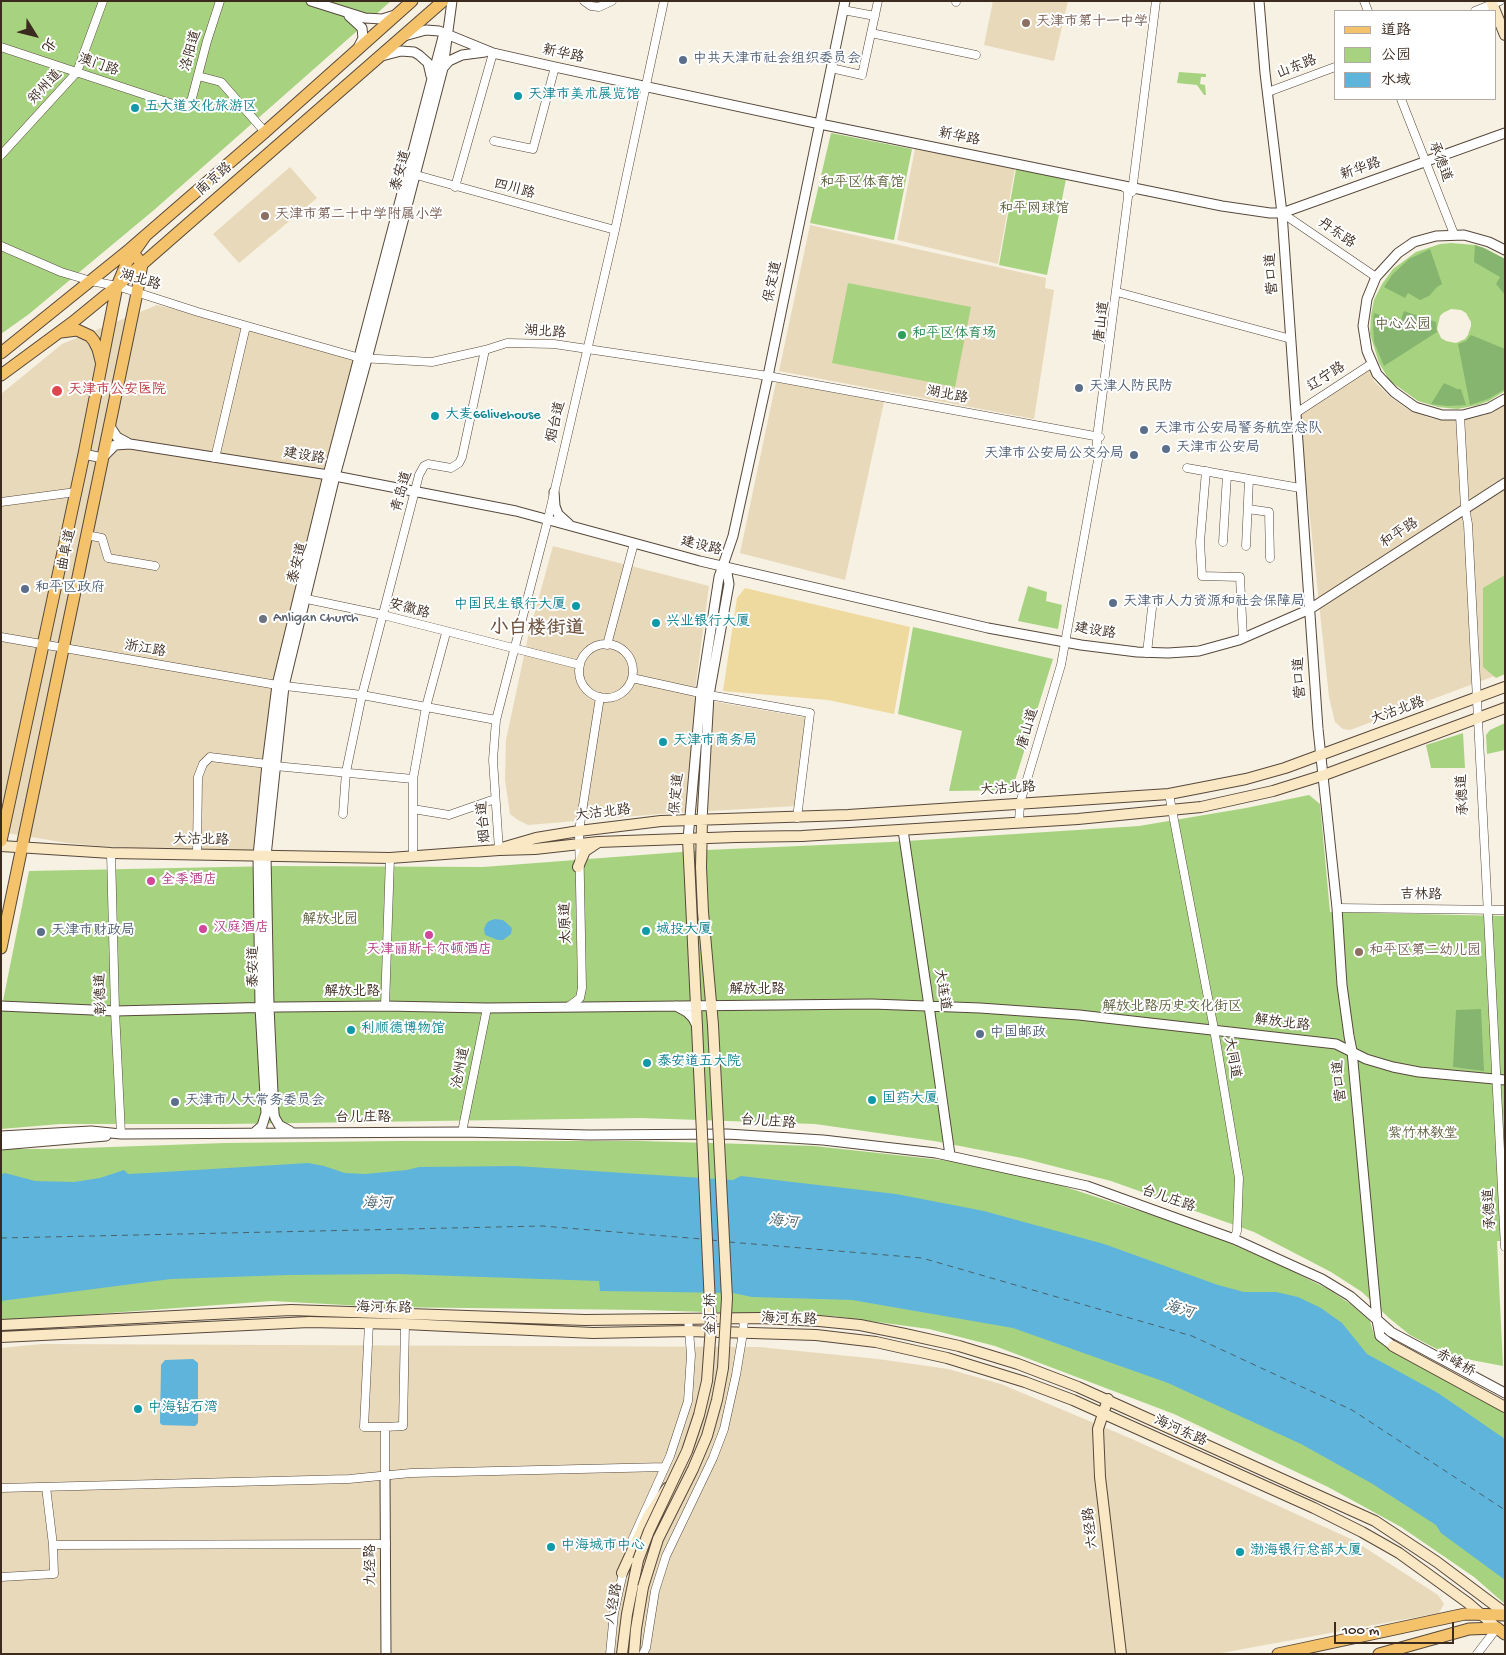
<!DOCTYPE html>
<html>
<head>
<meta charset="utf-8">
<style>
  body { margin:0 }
  #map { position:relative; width:1506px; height:1655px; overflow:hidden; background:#f6f1e2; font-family:"Gochi Hand","LXGW WenKai TC",sans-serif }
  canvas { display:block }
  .frame { position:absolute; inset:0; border:2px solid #3b2a1e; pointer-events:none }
  .legend { position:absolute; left:1334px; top:10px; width:162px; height:90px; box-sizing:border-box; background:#fff; border:1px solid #b1aaa5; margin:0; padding:6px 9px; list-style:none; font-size:15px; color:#3b2a1e }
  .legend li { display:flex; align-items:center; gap:10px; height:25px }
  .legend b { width:25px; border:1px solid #b1aaa5 }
  .north { position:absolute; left:10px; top:10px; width:50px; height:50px; -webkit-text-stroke:4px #fff; paint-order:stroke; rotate:126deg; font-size:14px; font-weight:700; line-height:20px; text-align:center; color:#3b2a1e }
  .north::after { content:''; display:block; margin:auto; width:18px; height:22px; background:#3b2a1e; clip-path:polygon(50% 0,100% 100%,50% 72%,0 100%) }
  .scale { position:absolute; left:1334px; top:1622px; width:120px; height:22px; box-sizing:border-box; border:2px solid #3b2a1e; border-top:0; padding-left:6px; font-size:15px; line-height:18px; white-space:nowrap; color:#3b2a1e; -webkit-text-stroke:4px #fff; paint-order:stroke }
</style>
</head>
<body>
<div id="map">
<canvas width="1506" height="1655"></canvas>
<div class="frame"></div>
<ul class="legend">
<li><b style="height:6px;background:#f3c26a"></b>道路</li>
<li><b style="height:14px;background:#a7d380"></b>公园</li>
<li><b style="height:14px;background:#5fb4db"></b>水域</li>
</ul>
<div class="north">北</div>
<div class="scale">100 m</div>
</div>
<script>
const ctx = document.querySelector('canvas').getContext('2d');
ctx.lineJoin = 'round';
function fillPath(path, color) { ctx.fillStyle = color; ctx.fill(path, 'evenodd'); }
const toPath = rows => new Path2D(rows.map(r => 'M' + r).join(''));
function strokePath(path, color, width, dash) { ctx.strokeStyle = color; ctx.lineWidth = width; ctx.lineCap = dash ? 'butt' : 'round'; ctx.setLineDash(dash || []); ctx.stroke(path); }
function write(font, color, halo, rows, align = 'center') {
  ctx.font = font + ' "Gochi Hand","LXGW WenKai TC",sans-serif'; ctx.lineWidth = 4; ctx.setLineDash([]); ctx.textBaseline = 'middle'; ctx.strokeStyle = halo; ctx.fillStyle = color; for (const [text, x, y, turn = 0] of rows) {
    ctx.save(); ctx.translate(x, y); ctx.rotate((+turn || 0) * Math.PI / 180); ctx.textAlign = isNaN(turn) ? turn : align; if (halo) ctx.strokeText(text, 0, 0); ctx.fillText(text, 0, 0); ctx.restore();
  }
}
const built = toPath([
  [993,1,1068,1,1054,61,984,45],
  [915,149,1015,168,998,264,897,240],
  [290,167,317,198,239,263,213,234],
  [810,225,1046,278,1045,288,1054,290,1034,419,779,371],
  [157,305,364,355,281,689,263,854,98,846,67,843,1,832,1,394,62,344],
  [1369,370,1374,381,1389,396,1407,409,1430,418,1441,420,1469,418,1485,415,1505,405,1505,672,1350,730,1343,729,1335,722,1329,697,1299,415],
  [776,382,884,402,845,580,740,553],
  [553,546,709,586,694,698,808,718,796,806,660,814,528,825,518,820,510,814,505,780,506,740,528,637],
  [42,1344,759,1347,878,1359,948,1369,1001,1384,1132,1439,1353,1540,1438,1595,1444,1604,1439,1613,1216,1654,1,1654,1,1348]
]);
const green = toPath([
  [1,1,391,1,154,210,29,314,1,334],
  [1179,72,1206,74,1206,77,1201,77,1200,84,1205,85,1206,95,1204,95,1197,85,1177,83],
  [831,133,912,149,894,240,810,223],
  [1016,169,1066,179,1047,275,999,265],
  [1451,243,1475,245,1484,248,1505,259,1505,391,1489,401,1478,405,1457,409,1438,407,1418,401,1390,381,1379,363,1370,334,1371,315,1374,300,1382,284,1393,269,1416,252,1440,244],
  [1451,309,1461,310,1466,313,1471,322,1471,326,1468,335,1465,339,1456,343,1446,341,1441,338,1437,329,1440,316,1443,313],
  [848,283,971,307,955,387,832,363],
  [1505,575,1505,674,1496,678,1483,667,1483,588],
  [1028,586,1047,592,1046,601,1062,605,1058,629,1018,621],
  [913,627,1053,659,1012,790,949,791,962,731,898,714],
  [1505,723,1505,750,1487,754,1486,735,1490,730],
  [1463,733,1465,768,1431,768,1426,745],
  [1309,795,1320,804,1330,912,1505,916,1505,1241,1497,1241,1503,1366,1450,1356,1410,1335,1389,1318,1362,1292,1331,1272,1254,1232,1111,1181,1022,1158,934,1141,815,1124,641,1118,227,1124,60,1124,1,1129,1,1011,29,871,276,866,483,867,707,850,891,842,1139,826,1246,808],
  [397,1141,641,1141,814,1146,951,1161,1041,1179,1207,1233,1288,1269,1328,1289,1352,1305,1370,1321,1374,1335,1381,1343,1505,1412,1505,1604,1474,1577,1401,1527,1328,1487,1174,1414,995,1346,929,1329,833,1316,643,1310,381,1307,272,1301,1,1321,1,1149,54,1149,225,1143]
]);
const forest = toPath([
  [1475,245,1484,248,1505,259,1505,295,1496,284,1500,277,1474,262],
  [1430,249,1442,284,1437,287,1429,296,1420,300,1408,293,1405,298,1384,287,1392,275,1409,259],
  [1404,311,1436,322,1437,332,1384,366,1374,342,1373,321,1374,313,1400,322],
  [1471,335,1505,349,1505,389,1488,399,1470,405,1458,344,1466,341],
  [1444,383,1457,389,1461,389,1466,405,1448,406,1431,404],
  [1481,1009,1484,1071,1453,1067,1456,1010]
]);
const sand = toPath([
  [745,588,910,627,894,714,828,700,723,691,737,598]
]);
const water = toPath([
  [495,919,503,920,512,928,511,934,503,940,498,940,485,935,484,929,486,924,489,921],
  [308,1163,324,1166,345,1173,365,1174,407,1170,419,1167,516,1166,733,1180,741,1176,896,1194,984,1211,1104,1244,1218,1285,1244,1292,1276,1292,1298,1297,1321,1308,1342,1323,1367,1354,1438,1393,1505,1439,1505,1580,1441,1533,1436,1525,1371,1483,1301,1444,1168,1383,1013,1328,852,1300,752,1297,733,1293,600,1291,599,1281,397,1274,288,1275,171,1279,1,1301,1,1174,5,1173,35,1181,74,1182,100,1178,124,1170,128,1174,148,1173],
  [193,1359,198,1363,198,1423,195,1426,162,1425,160,1423,161,1365,165,1360]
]);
const ferry = toPath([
  [1,1238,542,1226,702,1239],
  [711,1240,720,1241],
  [729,1242,922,1258,1192,1336,1352,1410,1505,1510]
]);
const minor = toPath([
  [584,1,591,6,599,7,612,1],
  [1364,1,1368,11],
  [956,2,956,1],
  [843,10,875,16],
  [1475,11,1500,1],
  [871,33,976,55],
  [1,47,182,107,190,102,192,98,207,41,220,1],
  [831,68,862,75,878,1],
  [198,76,221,82,265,132],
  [1268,92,1335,67],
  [1401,99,1454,234],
  [494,141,533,149,555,67],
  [1,155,77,72,103,1],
  [409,173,615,230],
  [455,187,493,53],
  [1132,192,1156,1],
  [1282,213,1376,277],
  [1,246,61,272,91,281,117,286,198,312,360,358,432,362,485,350,507,343,554,344,768,376,1100,437],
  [1117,292,1291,339],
  [1296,413,1371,364],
  [1460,415,1465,508,1468,524,1505,1247],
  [215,458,246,326],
  [1187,468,1300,488],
  [1206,471,1200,542,1202,576,1240,577,1243,638],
  [1,502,76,492],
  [1248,509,1269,512,1270,558],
  [86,535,102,538,108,558,155,566],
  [1223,542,1227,475],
  [1246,546,1249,479],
  [302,598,383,615,580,665],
  [1,637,277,685,362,695,496,720],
  '579 671a27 27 0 1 1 54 0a27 27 0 1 1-54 0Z',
  [607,645,634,543],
  [1147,653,1152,608],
  [632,678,709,695,810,713,797,818],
  [275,766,413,779],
  [1169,794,1214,1029,1239,1178,1237,1231,1234,1239],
  [413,809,449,815,495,799],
  [343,814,346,772,362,695,419,475,424,466,428,464,451,468,459,463,462,457,485,350],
  [1019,823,1020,803,1061,665,1100,449,1097,446,1097,437,1128,197,1128,190,1122,186],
  [499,850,493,760,496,720,548,519,615,230,664,1],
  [111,853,115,1011,121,1134],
  [197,854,198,777,203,764,210,757,267,764],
  [413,857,413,779,426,707,446,633],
  [1337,908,1505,910],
  [385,1006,390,858],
  [568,1007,580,998,582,988,579,831,600,697],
  [462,1132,487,1008],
  [369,1323,364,1427,385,1427,385,1477],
  [385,1427,403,1426,405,1324],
  [1,1488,349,1479,411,1473,665,1467],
  [633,1538,670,1456,688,1401,691,1355,688,1318],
  [53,1545,386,1544],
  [1,1577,54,1574,53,1545,46,1487],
  [610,1654,614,1613,624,1568],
  [643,1654,646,1648,655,1591,666,1556,713,1458,724,1429,736,1375,743,1333,744,1318],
  [1477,1654,1497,1628]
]);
const tertiary = toPath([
  [311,1,365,18,382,19,395,15],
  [1259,1,1265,73,1282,213,1318,729,1337,908,1342,985,1349,1036,1352,1051,1377,1320,1380,1336,1393,1346],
  [349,16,362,28,363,38,358,48],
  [404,36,426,30,439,31,493,53,555,67,820,124,1222,206,1270,213,1282,213,1505,133],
  [382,56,401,51,414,52,419,55,428,63,431,76],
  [443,68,449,61,462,55,485,52],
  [1505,250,1489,242,1464,235,1436,236,1414,242,1398,253,1376,277,1367,299,1363,326,1367,351,1377,374,1394,392,1415,407,1442,415,1463,415,1489,408,1505,399],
  [110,422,111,428,117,437,128,443],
  [84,454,102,458,115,445,130,444,335,476,516,511,700,561,988,628,1081,645,1137,652,1168,653,1199,651,1239,640,1310,609,1505,483],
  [554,492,555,506,558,514,569,524],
  [702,820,709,695,729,584,727,573,723,566],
  [903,830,929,1006,950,1155],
  [688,839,701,693,719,577,733,536,768,376,845,1],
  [1,1006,115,1011,279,1007,385,1006,487,1008,872,1004,980,1008,1079,1015,1336,1044,1366,1059,1393,1067,1419,1072,1505,1080],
  [676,1006,687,1012,693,1018,697,1026],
  [290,1131,279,1125,275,1118,274,1114,269,1007,266,856,284,686,335,476,367,359,443,68,452,1],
  [254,1133,262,1126,266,1113,260,1007,258,856,267,764,277,685,328,475,443,37],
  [1,1136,91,1131,121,1134,462,1132,589,1135,727,1134,823,1140,936,1153,1087,1186,1234,1239,1322,1279,1350,1296,1391,1332,1505,1393],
  [1,1145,106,1136],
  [385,1477,386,1654]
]);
const secondary = toPath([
  [1491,1,1505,35],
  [702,820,701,867,703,912,713,1025],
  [688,839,697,1027],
  [1,846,111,853,390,858,499,850,535,849,598,842,736,837,802,836,1078,819,1201,807,1273,791,1324,775,1505,708],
  [505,847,536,838,579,831,661,821,848,815,1169,794,1246,779,1285,768,1505,687],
  [578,867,585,851,597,843],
  [1,1325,291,1310,585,1320,760,1318,819,1321,860,1325,905,1334,959,1346,1018,1364,1078,1387,1375,1521,1437,1562,1505,1613],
  [1,1337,309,1322,405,1324,593,1333,688,1331,816,1335,876,1342,947,1358,1025,1382,1073,1400,1314,1508,1362,1532,1399,1553,1468,1603,1497,1628],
  [1393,1346,1505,1407],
  [1108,1399,1098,1429,1100,1477,1121,1654],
  [622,1573,648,1516,667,1488],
  [622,1654,627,1614,638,1560],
  [634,1654,636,1629,643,1587]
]);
const primary = toPath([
  [61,332,77,330,90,336,94,341,98,349,101,361],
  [1,353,130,249,265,132,412,1],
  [1,375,73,322,117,286,443,1],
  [1,841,84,454,117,286,127,262,146,235],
  [1,948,137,293,142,264,130,249],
  [1278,1654,1465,1614,1505,1615],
  [1379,1654,1469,1629,1497,1628,1505,1634]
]);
const secondaryBridge = toPath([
  [638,1560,649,1531,687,1451,699,1415,707,1381,711,1326,697,1027],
  [643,1587,658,1539,693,1469,707,1436,717,1400,723,1368,727,1298,713,1025]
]);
const markers = [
  [1026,23,5,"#8d6e63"],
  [683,60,5,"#5c6f8a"],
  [518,96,5,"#0f9aa8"],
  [135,108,5,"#0f9aa8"],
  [265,216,5,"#8d6e63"],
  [902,335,5,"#2e9e5b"],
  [1079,388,5,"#5c6f8a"],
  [57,391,6,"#e0444e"],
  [435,416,5,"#0f9aa8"],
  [1144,430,5,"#5c6f8a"],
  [1166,449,5,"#5c6f8a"],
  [1134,455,5,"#5c6f8a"],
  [25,589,5,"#5c6f8a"],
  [1113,603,5,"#5c6f8a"],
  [576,606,5,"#0f9aa8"],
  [263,619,5,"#6b7280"],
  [656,623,5,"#0f9aa8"],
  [663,742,5,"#0f9aa8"],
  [151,881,5,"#d1479c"],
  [203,929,5,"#d1479c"],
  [646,931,5,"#0f9aa8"],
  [41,932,5,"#5c6f8a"],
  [429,935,5,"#d1479c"],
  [1359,952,5,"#8d6e63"],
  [351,1030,5,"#0f9aa8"],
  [980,1034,5,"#5c6f8a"],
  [647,1063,5,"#0f9aa8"],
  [872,1100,5,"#0f9aa8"],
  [175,1102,5,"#5c6f8a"],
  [138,1409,5,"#0f9aa8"],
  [551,1547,5,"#0f9aa8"],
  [1240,1552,5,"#0f9aa8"]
];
const educationNames = [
  ["天津市第十一中学",1036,23],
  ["天津市第二十中学附属小学",275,216],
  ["和平区第二幼儿园",1369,952]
];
const streetNames = [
  ["洛阳道",192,51,-74],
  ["新华路",563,55,12],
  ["澳门路",98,66,19],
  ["山东路",1297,68,-21],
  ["郑州道",46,88,-47],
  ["新华路",959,138,11],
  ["承德道",1439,162,69],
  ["新华路",1361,170,-19],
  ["泰安道",402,171,-75],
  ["南京路",215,180,-41],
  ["四川路",514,190,15],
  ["丹东路",1336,234,34],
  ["营口道",1273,274,-94],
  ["湖北路",140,281,17],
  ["保定道",774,282,-78],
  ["唐山道",1103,322,-83],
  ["湖北路",545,333,4],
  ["辽宁路",1327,378,-33],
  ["湖北路",947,396,11],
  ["烟台道",557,422,-77],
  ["建设路",304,457,9],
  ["青岛道",403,492,-74],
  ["和平路",1400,534,-33],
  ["建设路",701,547,14],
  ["曲阜道",68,550,-78],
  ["泰安道",299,563,-76],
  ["安徽路",409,610,15],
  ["建设路",1095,632,9],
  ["浙江路",145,650,10],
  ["营口道",1301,678,-93],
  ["大沽北路",1398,712,-20],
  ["唐山道",1029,729,-73],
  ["大沽北路",1008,790,-4],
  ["保定道",678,794,-85],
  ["承德道",1464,795,-93],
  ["大沽北路",603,814,-7],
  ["烟台道",485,822,-95],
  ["大沽北路",201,841,1],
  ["吉林路",1421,896,1],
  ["太原道",567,923,-92],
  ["泰安道",255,967,-90],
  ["大连道",941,990,81],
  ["解放北路",757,991],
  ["解放北路",352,993],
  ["彰德道",102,994,-92],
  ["解放北路",1282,1024,7],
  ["大同道",1231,1058,80],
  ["沧州道",462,1068,-79],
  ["营口道",1341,1081,-95],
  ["台儿庄路",363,1119],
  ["台儿庄路",768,1123,4],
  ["台儿庄路",1168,1200,19],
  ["承德道",1491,1209,-93],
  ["海河东路",384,1309,1],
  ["金汇桥",712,1314,-90],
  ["海河东路",789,1320,2],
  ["赤峰桥",1455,1364,28],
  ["海河东路",1180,1432,24],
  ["六经路",1092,1528,-97],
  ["九经路",372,1565,-90],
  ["八经路",615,1604,-80]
];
const serviceNames = [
  ["中共天津市社会组织委员会",693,60],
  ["天津人防民防",1089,388],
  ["天津市公安局警务航空总队",1154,430],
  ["天津市公安局",1176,449],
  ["天津市公安局公交分局",1124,455,"right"],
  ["和平区政府",35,589],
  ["天津市人力资源和社会保障局",1123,603],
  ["天津市财政局",51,932],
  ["中国邮政",990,1034],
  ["天津市人大常务委员会",185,1102]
];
const cultureNames = [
  ["天津市美术展览馆",528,96],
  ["五大道文化旅游区",145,108],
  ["大麦66livehouse",445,416],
  ["中国民生银行大厦",566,606,"right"],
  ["兴业银行大厦",666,623],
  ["天津市商务局",673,742],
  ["城投大厦",656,931],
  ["利顺德博物馆",361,1030],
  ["泰安道五大院",657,1063],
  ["国药大厦",882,1100],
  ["中海钻石湾",148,1409],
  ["中海城市中心",561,1547],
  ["渤海银行总部大厦",1250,1552]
];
const parkNames = [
  ["和平区体育馆",862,184],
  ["和平网球馆",1034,210],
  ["中心公园",1403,326],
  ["解放北园",330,921],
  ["解放北路历史文化街区",1172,1008],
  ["紫竹林教堂",1423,1135]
];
const leisureNames = [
  ["和平区体育场",912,335]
];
const healthNames = [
  ["天津市公安医院",68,391]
];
const worshipNames = [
  ["Anligan Church",273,619]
];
const hotelNames = [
  ["全季酒店",161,881],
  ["汉庭酒店",213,929],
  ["天津丽斯卡尔顿酒店",429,951,"center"]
];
const waterNames = [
  ["海河",377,1205],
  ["海河",783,1223,6],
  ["海河",1179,1311,16]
];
const districtNames = [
  ["小白楼街道",537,630]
];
fillPath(built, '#e8d9ba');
fillPath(green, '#a7d380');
fillPath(forest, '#85b56e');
fillPath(sand, '#eeda9e');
fillPath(water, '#5fb4db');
strokePath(ferry, '#49616a', 1, [6, 5]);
strokePath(minor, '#57483b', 9);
strokePath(tertiary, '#57483b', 11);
strokePath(secondary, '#57483b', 12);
strokePath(primary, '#57483b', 13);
strokePath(minor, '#fff', 8);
strokePath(tertiary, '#fff', 9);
strokePath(secondary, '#fae7c3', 10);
strokePath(primary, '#f3c26a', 11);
strokePath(secondaryBridge, '#57483b', 12, []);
strokePath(secondaryBridge, '#fae7c3', 10);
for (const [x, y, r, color] of markers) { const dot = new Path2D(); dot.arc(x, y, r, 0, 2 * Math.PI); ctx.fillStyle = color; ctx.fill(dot); strokePath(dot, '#fff', 2); }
write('14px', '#785e54', '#fff', educationNames, 'left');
write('14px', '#3b2a1e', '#fff', streetNames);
write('14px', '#4e5e75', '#fff', serviceNames, 'left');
write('14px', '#0d838f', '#fff', cultureNames, 'left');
write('14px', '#5b5d3b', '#fff', parkNames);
write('14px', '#27864d', '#fff', leisureNames, 'left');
write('14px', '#be3a42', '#fff', healthNames, 'left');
write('14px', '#5b616d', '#fff', worshipNames, 'left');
write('14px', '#b23c85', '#fff', hotelNames, 'left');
write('italic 15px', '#49616a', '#fff', waterNames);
write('bold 19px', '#715541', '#fff', districtNames);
</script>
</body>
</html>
